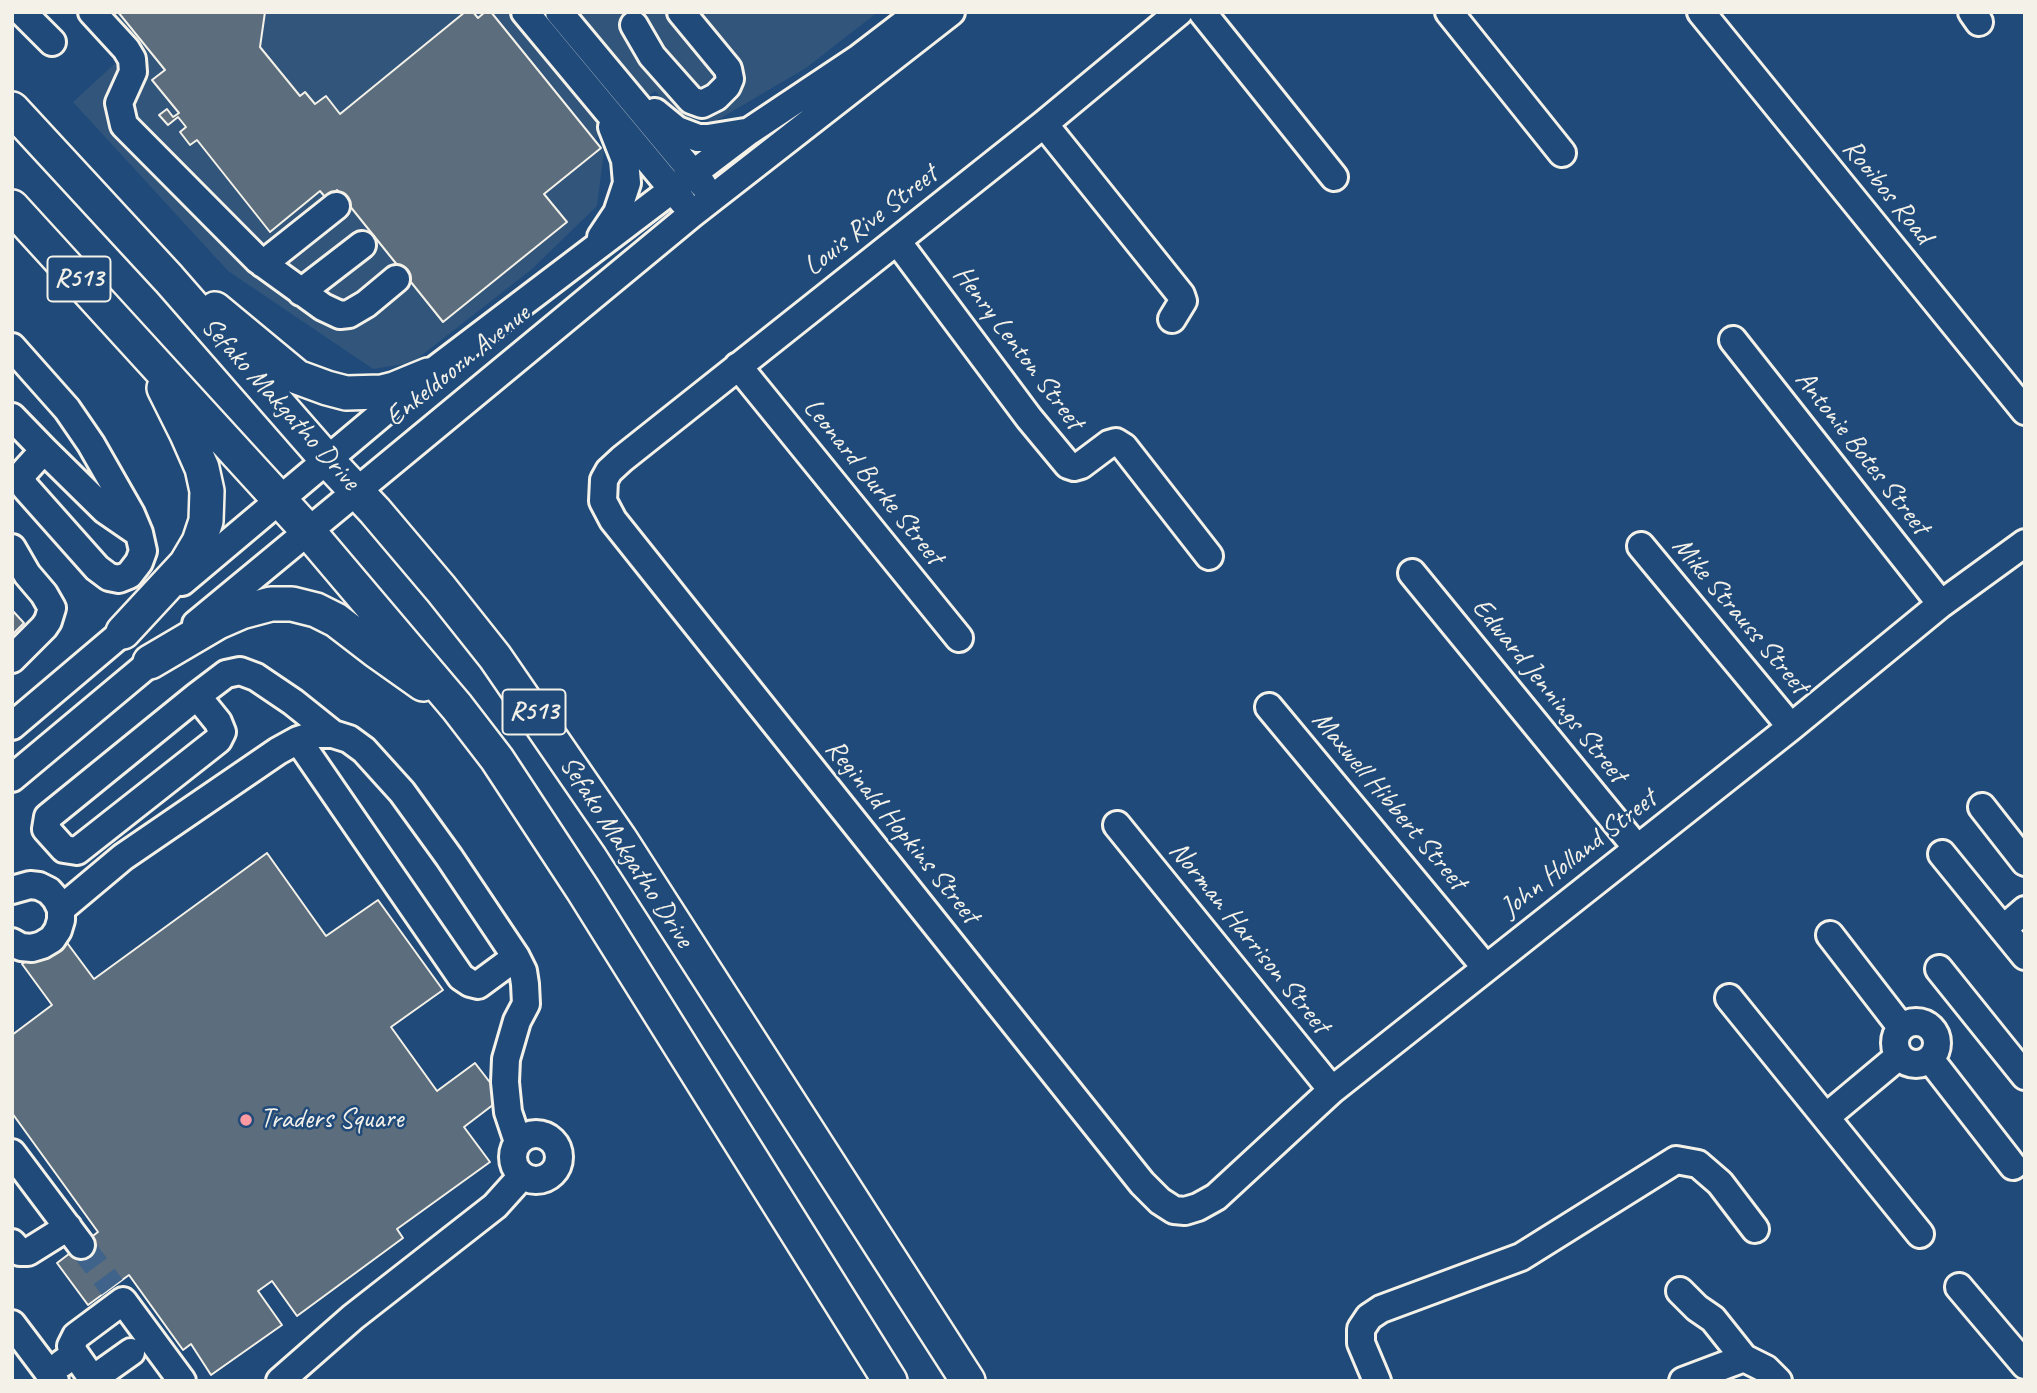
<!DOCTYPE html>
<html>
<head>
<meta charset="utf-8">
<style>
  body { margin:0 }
  #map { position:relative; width:2037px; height:1393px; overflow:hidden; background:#1f4a7a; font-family:Caveat,sans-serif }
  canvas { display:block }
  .frame { position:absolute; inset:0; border:14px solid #f4f1e8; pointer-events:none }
</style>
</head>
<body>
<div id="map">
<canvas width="2037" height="1393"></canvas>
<div class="frame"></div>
</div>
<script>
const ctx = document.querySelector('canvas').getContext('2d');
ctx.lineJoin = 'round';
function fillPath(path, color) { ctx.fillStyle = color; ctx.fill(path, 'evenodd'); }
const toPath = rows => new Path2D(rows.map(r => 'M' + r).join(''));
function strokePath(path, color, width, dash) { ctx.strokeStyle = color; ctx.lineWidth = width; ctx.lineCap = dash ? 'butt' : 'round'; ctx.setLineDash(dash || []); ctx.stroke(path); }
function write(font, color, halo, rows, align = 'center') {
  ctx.font = font + ' Caveat,sans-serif'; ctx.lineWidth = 5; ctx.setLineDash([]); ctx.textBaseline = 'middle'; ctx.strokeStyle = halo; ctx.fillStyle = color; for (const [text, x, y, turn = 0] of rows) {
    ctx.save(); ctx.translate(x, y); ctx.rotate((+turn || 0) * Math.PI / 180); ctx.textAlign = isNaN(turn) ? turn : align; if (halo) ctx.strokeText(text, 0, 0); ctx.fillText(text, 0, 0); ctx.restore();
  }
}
const built = toPath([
  [82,12,878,12,806,68,716,121,679,118,655,91,595,139,604,151,597,206,532,269,412,363,373,369,228,271,73,102,122,57]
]);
const building = toPath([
  [118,12,265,12,260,47,300,96,305,92,315,104,326,96,340,114,465,12,473,12,478,18,485,12,491,12,601,148,544,194,567,222,443,322,337,190,326,198,320,191,270,232,197,140,190,145,180,132,186,127,178,117,168,125,159,115,167,109,173,117,179,113,152,80,165,70,118,12],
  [12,610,24,623,12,635,12,610],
  [267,853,326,936,378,900,443,990,391,1027,437,1091,475,1063,502,1098,464,1127,490,1162,397,1229,403,1238,297,1316,272,1281,258,1291,282,1325,211,1375,191,1344,183,1350,129,1275,88,1305,57,1263,98,1232,12,1113,12,1035,52,1005,22,964,62,936,94,979,267,853]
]);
const minorTunnel = toPath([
  [81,1245,112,1287]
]);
const minor = toPath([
  [22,12,52,42],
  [92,12,126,49,132,59,133,72,119,103,124,125,258,260,323,307,340,315,349,314,366,304,396,279],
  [525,12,683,202],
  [559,12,703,185],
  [1179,12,1044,124,622,459,609,471,604,480,603,501,613,520,1142,1183,1160,1201,1174,1210,1185,1211,1198,1207,1216,1197,1332,1090,1791,727,1941,604,2025,543],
  [1202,12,1334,177],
  [1449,12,1562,153],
  [1701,12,2025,411],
  [1972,12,1979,22],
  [634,25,652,56,691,100,702,104,716,97,727,86,730,79,728,69,681,12],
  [655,112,677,130,698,138,708,138,745,132],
  [1044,124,1181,295,1183,301,1172,319],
  [601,237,617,213,627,183,625,160,612,127],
  [897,241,1029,418,1068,465,1074,467,1081,465,1109,444,1116,442,1124,447,1209,556],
  [263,264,336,206],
  [301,292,362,245],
  [1733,340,1941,604],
  [12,347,67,409,91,444,131,514,139,533,143,551,139,562,129,575,119,579,109,577,97,568,25,487,21,477,25,471,44,450,12,417],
  [738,366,959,638],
  [44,450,105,510,137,532],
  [1641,546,1791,727],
  [12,548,27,574,44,594,52,608,48,621,44,627,12,659],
  [1412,573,1637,848],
  [182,582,428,375,748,132,859,58,919,12],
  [196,624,692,214,951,12],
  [197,696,218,722,222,732,218,740,77,851,64,849,46,829,48,817,197,696,226,674,240,671,256,677,293,702,333,734],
  [1269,707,1486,968],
  [12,726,136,621],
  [298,740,461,977,470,983,478,985,516,957],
  [12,778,164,651],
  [1982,807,2025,862],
  [1117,825,1332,1090],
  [1942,854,2025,956],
  [12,890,30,885,39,886,49,891,56,899,61,909,61,920,58,930,52,939,42,945,32,948,21,947,12,942],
  [61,909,123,857,278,751,298,740,316,734,333,734,349,739,364,750,402,792,449,857,516,957,523,971,525,984,526,1004,517,1021,506,1059,505,1082,508,1112,518,1142],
  [2003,929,2025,910],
  [1830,935,1901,1027],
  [1939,969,2025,1076],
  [1729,998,1920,1234],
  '1895 1043a21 21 0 1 1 42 0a21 21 0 1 1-42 0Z',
  [1930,1059,2013,1166],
  [1826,1117,1899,1056],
  '513 1157a23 23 0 1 1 46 0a23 23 0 1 1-46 0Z',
  [12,1153,81,1245],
  [12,1243,20,1252,28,1252,68,1227],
  [1959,1287,2025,1365],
  [1680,1291,1697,1308,1713,1319,1744,1358,1766,1369,1778,1381],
  [12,1324,55,1381],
  [75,1354,71,1346,76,1336,123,1301,182,1381],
  [61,1364,75,1354,94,1381],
  [93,1379,131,1352],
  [280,1381,353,1317,495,1206,522,1176],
  [1377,1381,1361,1343,1361,1329,1369,1317,1381,1309,1521,1257,1676,1160,1698,1164,1720,1183,1755,1229],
  [1683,1381,1744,1358]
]);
const major = toPath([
  [12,109,169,279,327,460,375,511,441,589,495,657,620,839,968,1381],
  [12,207,308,531,457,707,497,759,583,890,890,1381],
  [215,309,297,377,327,388,346,393,382,392,394,389,428,375],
  [123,632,186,564,199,542,206,521,207,491,202,468,187,434,164,388],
  [150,662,218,622,241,612,271,604,292,604,316,610,336,620,375,650,423,684]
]);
const markers = [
  [246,1120,7,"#ff9aa2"]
];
const shields = [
  [79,279,63],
  [534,712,63]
];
const shieldNames = [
  ["R513",79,279],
  ["R513",534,712]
];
const streetNames = [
  ["Rooibos Road",1887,192,51],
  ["Louis Rive Street",871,221,-38],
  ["Henry Lenton Street",1018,348,53],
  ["Enkeldoorn Avenue",458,366,-39],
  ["Sefako Makgatho Drive",280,404,48],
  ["Antonie Botes Street",1862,453,52],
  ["Leonard Burke Street",873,482,51],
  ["Mike Strauss Street",1740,616,50],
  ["Edward Jennings Street",1549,691,51],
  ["Maxwell Hibbert Street",1389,801,50],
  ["Reginald Hopkins Street",902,832,51],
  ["Sefako Makgatho Drive",626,852,57],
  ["John Holland Street",1579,854,-38],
  ["Norman Harrison Street",1249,938,51]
];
const poiNames = [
  ["Traders Square",260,1120]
];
fillPath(built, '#31557b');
fillPath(building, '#5c6e7d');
strokePath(building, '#f4f1e8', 2);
strokePath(minorTunnel, '#3f638a', 26, [26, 13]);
strokePath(minor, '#f4f1e8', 32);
strokePath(major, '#f4f1e8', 38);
strokePath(minor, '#1f4a7a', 26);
strokePath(major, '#1f4a7a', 33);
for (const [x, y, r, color] of markers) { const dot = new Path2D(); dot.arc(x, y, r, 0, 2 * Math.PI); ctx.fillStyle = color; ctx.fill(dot); strokePath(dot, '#1f4a7a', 2.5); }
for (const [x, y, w] of shields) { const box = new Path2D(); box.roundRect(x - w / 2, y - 22.5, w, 45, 5); ctx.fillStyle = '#1f4a7a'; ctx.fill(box); strokePath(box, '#f4f1e8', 2); }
write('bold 26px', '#f4f1e8', null, shieldNames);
write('28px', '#f4f1e8', '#1f4a7a', streetNames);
write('28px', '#f4f1e8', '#1f4a7a', poiNames, 'left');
</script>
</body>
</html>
